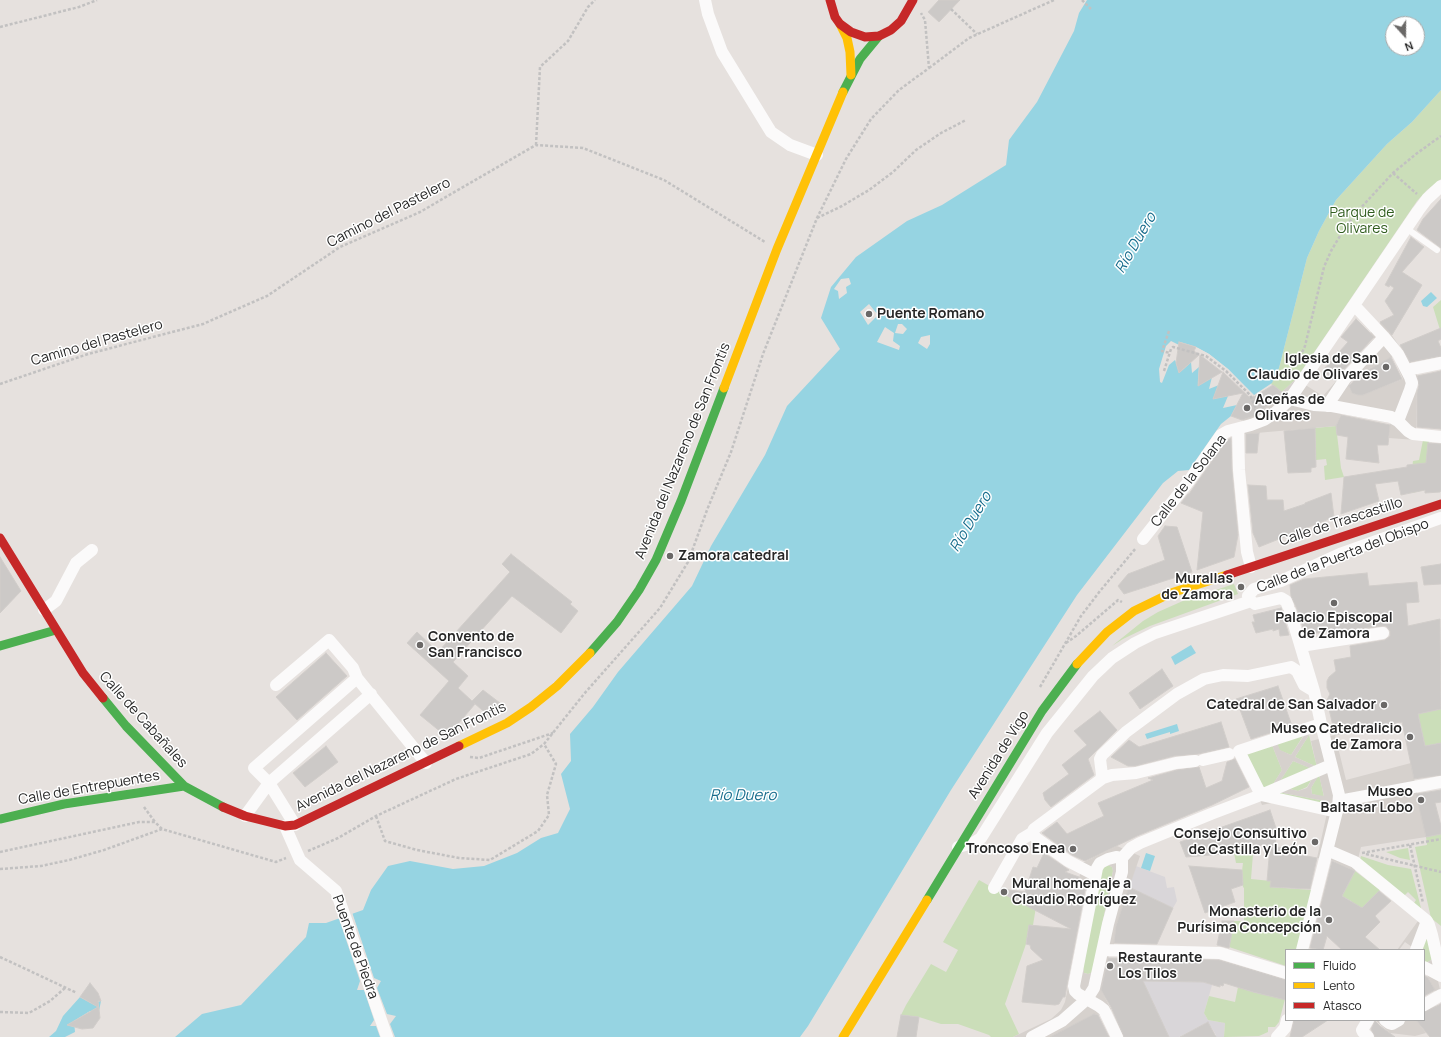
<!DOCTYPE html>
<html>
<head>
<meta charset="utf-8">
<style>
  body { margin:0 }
  #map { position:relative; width:1441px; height:1037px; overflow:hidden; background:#e6e1de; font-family:Manrope,sans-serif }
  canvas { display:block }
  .legend { position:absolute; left:1285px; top:949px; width:140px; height:72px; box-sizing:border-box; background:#fff; border:1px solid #a9a9a9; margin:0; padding:5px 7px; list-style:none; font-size:12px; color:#272727 }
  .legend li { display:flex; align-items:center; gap:8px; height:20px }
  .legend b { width:20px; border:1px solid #a9a9a9 }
  .north { position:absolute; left:1385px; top:16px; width:40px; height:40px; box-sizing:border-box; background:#fff; border:1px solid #a9a9a9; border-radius:50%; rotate:159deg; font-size:11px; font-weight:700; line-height:16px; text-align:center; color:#272727 }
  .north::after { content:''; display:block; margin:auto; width:14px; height:18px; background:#6a6867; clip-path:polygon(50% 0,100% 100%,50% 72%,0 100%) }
</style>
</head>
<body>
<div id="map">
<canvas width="1441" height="1037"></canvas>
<ul class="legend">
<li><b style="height:5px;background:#4caf50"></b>Fluido</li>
<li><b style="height:5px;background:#ffc107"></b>Lento</li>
<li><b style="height:5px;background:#c62828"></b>Atasco</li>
</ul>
<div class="north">N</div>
</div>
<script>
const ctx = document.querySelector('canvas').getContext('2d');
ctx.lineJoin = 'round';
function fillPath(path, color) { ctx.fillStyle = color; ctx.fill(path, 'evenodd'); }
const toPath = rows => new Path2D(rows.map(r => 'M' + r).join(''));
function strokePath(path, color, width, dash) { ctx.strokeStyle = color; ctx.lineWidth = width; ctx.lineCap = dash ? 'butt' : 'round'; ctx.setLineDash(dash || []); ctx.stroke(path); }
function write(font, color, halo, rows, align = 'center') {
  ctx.font = font + ' Manrope,sans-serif'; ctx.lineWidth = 3; ctx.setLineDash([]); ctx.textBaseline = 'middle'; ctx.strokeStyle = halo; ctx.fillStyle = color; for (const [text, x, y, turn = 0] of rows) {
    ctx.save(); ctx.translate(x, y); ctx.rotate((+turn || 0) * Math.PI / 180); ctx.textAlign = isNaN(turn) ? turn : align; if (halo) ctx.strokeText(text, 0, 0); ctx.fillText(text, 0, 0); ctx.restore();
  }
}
const industrial = toPath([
  [1136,866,1165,877,1167,888,1174,887,1177,901,1173,908,1129,887],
  [1143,981,1203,982,1212,985,1204,1013,1208,1020,1225,1023,1224,1037,1213,1037,1216,1035,1208,1022,1179,1037,1169,1037]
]);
const green = toPath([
  [1441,90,1441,179,1427,190,1417,201,1296,379,1282,392,1271,384,1279,368,1307,258,1319,231,1336,200,1387,144,1412,122],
  [1441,300,1441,333,1433,307],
  [1336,426,1341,468,1344,477,1325,480,1324,466,1327,465,1326,459,1316,460,1315,428],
  [1423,440,1429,440,1425,490,1412,493,1411,477,1413,461,1419,460],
  [1234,584,1238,594,1150,626,1123,639,1112,646,1143,621,1158,612,1185,600],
  [1441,709,1441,743,1425,746,1418,714],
  [1305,733,1291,755,1279,750,1277,743],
  [1309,735,1317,767,1295,757],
  [1272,745,1282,770,1272,786,1262,791,1244,754],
  [1293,761,1313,769,1278,784],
  [1319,774,1324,797,1312,794,1311,788],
  [1313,777,1307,787,1298,791,1285,788],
  [1278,792,1325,801,1326,807,1276,796],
  [1441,834,1441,926,1431,918,1415,847,1427,845,1426,837],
  [1408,848,1410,860,1400,858,1386,852],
  [1249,852,1253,854,1251,879,1271,881,1271,887,1312,890,1298,950,1286,950,1286,966,1229,947,1234,921,1244,921,1244,888,1243,887,1242,871,1243,863,1236,863,1234,853],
  [1361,856,1388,865,1411,869,1421,908,1420,909,1414,903,1416,900,1408,892,1404,896,1360,860],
  [1108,865,1112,867,1113,871,1093,970,1091,973,1088,974,1084,973,1083,968,1102,869],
  [1355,871,1380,890,1360,911,1351,901,1342,896],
  [979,880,1009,897,1036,907,1033,925,1029,925,1026,944,1005,1004,1019,1034,1013,1037,991,1037,989,1035,958,1024,941,1024,919,1017,901,1015,906,1005,931,964,946,972,958,950,943,942],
  [1427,933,1433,959,1424,964,1424,950,1421,950],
  [1238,987,1253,992,1285,999,1279,1022,1275,1027,1268,1027,1268,1032,1259,1036,1224,1037,1225,1023,1208,1020,1204,1013,1209,996,1235,1002]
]);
const plaza = toPath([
  [1382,321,1417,372,1416,440,1389,438,1390,423,1341,414,1336,426,1245,434,1243,420,1260,412,1296,379,1323,396,1374,338,1370,333],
  [1393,356,1403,379,1363,395,1358,395,1352,393,1349,387,1350,384,1354,377],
  [1306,725,1309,735,1295,757,1317,767,1311,741,1335,735,1346,780,1411,763,1426,837,1361,847,1355,871,1331,860,1317,858,1327,813,1276,802,1262,805,1238,748],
  [1305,734,1291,755,1280,750,1277,743],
  [1272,745,1282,770,1272,786,1263,790,1244,754],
  [1293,761,1312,769,1279,783],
  [1319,775,1324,796,1312,794,1311,788],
  [1313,777,1307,788,1298,791,1286,788],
  [1278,792,1325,801,1325,806,1277,796],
  [1117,846,1140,856,1116,926,1114,945,1108,958,1101,990,1111,1009,1100,1015,1094,1014,1050,1037,1013,1037,1051,1019,1061,1010,1065,1002,1087,891,1076,888,1081,871,1080,864],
  [1108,865,1112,867,1113,871,1093,970,1091,973,1088,974,1084,973,1083,968,1103,867],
  [1418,921,1425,926,1412,947,1405,942,1399,950,1397,950],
  [1433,959,1441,994,1436,992,1424,970,1424,964],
  [1375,1020,1416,1020,1426,1033,1415,1036,1390,1033]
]);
const water = toPath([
  [1087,0,1441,0,1441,90,1412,122,1387,144,1336,200,1319,231,1307,258,1279,368,1272,383,1254,395,1228,369,1209,354,1196,347,1180,342,1179,345,1171,341,1166,346,1159,369,1160,382,1162,383,1169,365,1175,360,1180,372,1191,362,1192,373,1199,367,1198,385,1212,377,1209,389,1219,385,1228,396,1223,408,1237,405,1231,416,1221,424,1189,470,1178,471,1163,483,1077,595,951,790,808,1026,800,1037,175,1037,202,1014,241,1005,306,937,309,923,326,923,363,910,371,890,388,866,410,861,453,869,484,866,517,853,541,838,558,833,570,809,561,774,571,761,570,734,593,707,618,672,692,586,711,546,765,455,787,406,840,349,821,318,831,287,856,257,907,221,942,205,1006,165,1009,140,1037,102,1074,31,1079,13],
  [1393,24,1417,24,1417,48,1393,48],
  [849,278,851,284,846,287,847,293,839,299,838,291,834,289,841,279],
  [869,304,878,315,868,325,860,312],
  [898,324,902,324,907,329,903,334,895,333],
  [885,327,894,333,893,341,900,346,899,350,877,342],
  [930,335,930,344,927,349,918,343,921,337],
  [1431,292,1437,298,1427,307,1423,306,1421,301],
  [1191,645,1196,653,1175,665,1171,657],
  [1177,724,1179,731,1170,734,1170,732,1147,739,1145,734],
  [1146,853,1155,856,1150,871,1141,868],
  [80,997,91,1003,101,1001,99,1011,90,1011,74,1021,75,1032,65,1037,49,1037,56,1031,63,1016]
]);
const pier = toPath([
  [1196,347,1209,354,1228,369,1254,396,1253,396,1227,371,1208,355,1195,348],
  [352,912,374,978,381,981,377,988,387,1014,396,1016,390,1024,395,1037,380,1037,376,1026,370,1026,374,1020,364,990,357,990,360,981,338,916]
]);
const building = toPath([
  [939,0,960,0,939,22,928,12,939,0],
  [1441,199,1441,248,1417,230,1423,219,1441,199],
  [1411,237,1424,247,1402,272,1422,285,1392,335,1380,322,1394,315,1385,301,1394,288,1390,285,1389,287,1385,285,1411,237],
  [1356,319,1374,337,1340,374,1335,381,1324,372,1325,370,1324,369,1348,342,1341,337,1356,319],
  [1441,328,1441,339,1438,341,1441,348,1441,356,1410,362,1400,345,1441,328],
  [1179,342,1196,347,1194,351,1199,355,1179,373,1176,363,1179,342],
  [1200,355,1222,372,1198,386,1200,355],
  [1391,357,1402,379,1363,395,1358,395,1352,393,1349,386,1359,375,1391,357],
  [1441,371,1441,429,1417,427,1417,393,1419,385,1417,376,1441,371],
  [1223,372,1250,398,1254,396,1254,397,1273,385,1282,392,1257,415,1242,420,1231,416,1243,393,1213,399,1223,372],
  [1341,415,1390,425,1388,445,1377,445,1379,463,1346,459,1348,437,1337,435,1336,426,1341,415],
  [1315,428,1316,467,1311,468,1311,472,1288,473,1284,431,1315,428],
  [1259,433,1257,453,1246,453,1246,434,1259,433],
  [1231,438,1232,471,1238,535,1234,557,1197,570,1203,512,1181,503,1188,494,1189,494,1226,441,1231,438],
  [1428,443,1441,444,1441,490,1440,492,1425,493,1425,490,1401,495,1398,481,1375,484,1379,501,1341,514,1344,477,1407,467,1407,465,1426,463,1428,443],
  [1248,485,1266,486,1267,500,1283,500,1284,511,1305,504,1305,503,1331,493,1334,517,1259,547,1253,533,1248,485],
  [1165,526,1177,527,1192,572,1124,594,1118,586,1128,574,1165,560,1158,536,1165,526],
  [511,554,572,602,570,604,578,611,561,633,512,596,453,662,468,676,458,688,472,701,483,690,500,703,489,716,474,703,475,704,447,737,420,715,449,681,407,643,417,632,438,652,510,572,502,564,511,554],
  [0,557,21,591,0,613,0,557],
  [1441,564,1441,584,1424,585,1421,567,1441,564],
  [1367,573,1369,586,1417,582,1419,602,1406,603,1408,626,1440,619,1441,709,1418,714,1425,746,1441,743,1441,775,1414,779,1402,722,1363,731,1363,729,1335,735,1327,700,1330,694,1327,688,1327,681,1329,677,1336,671,1334,660,1351,657,1350,646,1385,640,1390,636,1390,631,1386,626,1382,626,1345,631,1305,634,1297,609,1291,596,1290,585,1304,579,1367,573],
  [1281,608,1289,635,1280,636,1279,629,1273,631,1273,629,1256,633,1252,622,1255,622,1253,615,1281,608],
  [326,653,347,676,297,720,276,697,326,653],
  [1162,669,1173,686,1140,709,1129,693,1162,669],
  [1278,686,1292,726,1251,739,1236,699,1278,686],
  [1100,711,1117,730,1088,759,1094,775,1051,807,1045,800,1043,793,1069,774,1062,765,1087,745,1074,731,1100,711],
  [1221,722,1229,747,1198,754,1174,756,1135,766,1128,766,1111,757,1129,740,1139,747,1221,722],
  [326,746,338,762,305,787,293,773,326,746],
  [1235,759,1249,787,1212,805,1137,836,1085,861,1072,855,1042,833,1057,822,1067,834,1104,816,1098,803,1153,780,1148,778,1177,770,1199,767,1206,788,1222,781,1227,762,1235,759],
  [1441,790,1441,802,1435,803,1441,826,1441,834,1426,837,1416,794,1441,790],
  [1270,810,1277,831,1275,846,1249,845,1249,852,1186,857,1180,842,1270,810],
  [1270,847,1297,848,1296,854,1317,858,1310,889,1270,887,1271,881,1267,881,1270,847],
  [1044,853,1069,870,1065,872,1079,877,1076,888,1085,890,1067,985,1065,997,1063,997,1059,1004,1055,1005,1022,1002,1027,966,1043,960,1031,949,1030,945,1026,944,1029,925,1071,929,1000,892,1002,889,1025,892,1033,867,1037,868,1044,853],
  [1332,861,1355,871,1342,896,1362,908,1379,891,1391,901,1375,916,1380,922,1365,937,1380,950,1342,950,1327,936,1323,950,1310,948,1332,861],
  [1189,866,1242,870,1243,885,1231,889,1235,902,1205,913,1189,866],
  [1129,887,1173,908,1157,944,1114,943,1116,926,1129,887],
  [1222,921,1234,921,1229,948,1217,945,1222,921],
  [1108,958,1219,960,1286,980,1286,1000,1253,992,1224,983,1223,986,1220,985,1220,987,1203,982,1143,981,1169,1037,1124,1037,1111,1007,1101,990,1108,958],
  [1424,975,1428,978,1435,990,1424,996,1424,975],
  [90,983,98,993,101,1001,98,1001,100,1018,93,1028,82,1029,67,1025,98,1007,80,997,90,983],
  [1441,1004,1441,1037,1430,1037,1416,1020,1424,1020,1424,1012,1441,1004],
  [1094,1014,1098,1015,1109,1037,1050,1037,1094,1014],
  [901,1015,919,1017,916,1037,897,1037,901,1015],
  [1294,1020,1328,1020,1302,1037,1290,1037,1294,1020],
  [1375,1021,1380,1026,1395,1037,1375,1037,1371,1029,1375,1021],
  [1208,1022,1216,1037,1180,1037,1208,1022]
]);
const path = toPath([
  [1082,0,1091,9],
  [951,9,977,34],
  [0,27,79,7,97,0],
  [929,68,969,38,1054,0],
  [536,145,540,67,568,41,588,7,595,0],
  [1393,173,1417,194],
  [817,218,842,206,869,190,893,172,916,150,941,133,966,120],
  [1169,331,1162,351,1170,353],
  [1296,366,1305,346,1324,267,1331,251,1343,231,1356,213,1393,173,1416,154,1441,136],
  [1164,371,1171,349,1173,347,1206,356,1226,371,1250,395,1256,409,1254,410],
  [0,384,88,354,203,324,267,296,340,247,420,212,536,145,583,148,664,180,765,242],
  [1066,643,1076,636,1117,601,1118,600,1122,602],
  [1040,687,1081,616,1100,591,1136,548],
  [470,757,479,758,553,733],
  [144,807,155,822],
  [376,816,385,841,417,850,459,858,490,860,538,831,549,815,547,795,556,764,544,744],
  [1410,845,1423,903],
  [308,851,338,838,376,816,456,779,531,754,544,744,584,694,660,608,688,562,707,510,731,452,763,354,817,218,846,159,871,119,899,90,929,68,925,20,921,13],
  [0,852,139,822,155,822,162,829],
  [1362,853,1441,839],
  [1366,854,1441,872],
  [0,869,41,866,69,860,104,850,162,829,276,862,286,858],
  [0,957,77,993],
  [0,1012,29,1013,50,1001,65,988]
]);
const lane = toPath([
  [1406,228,1437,250]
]);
const street = toPath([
  [705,0,708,14,722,52,771,132,790,145,817,155],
  [1354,305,1384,337,1398,354,1410,377,1412,383,1410,390,1398,421],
  [1407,370,1441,363],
  [1290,399,1314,405,1332,406,1391,417,1398,421,1408,431,1413,434,1441,437],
  [1327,406,1345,379,1384,337],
  [1238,429,1239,470,1247,552,1251,567],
  [1143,539,1189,481,1221,435,1228,431,1251,425,1264,420,1276,412,1290,399,1418,211,1427,199,1441,186],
  [1288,606,1286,601,1281,598,1255,604,1251,601,1248,596,1254,589,1281,581,1340,554,1441,518],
  [44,610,56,601,76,563,92,550],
  [1290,611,1314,691,1321,724,1339,795,1338,807,1302,950],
  [1301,646,1383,633],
  [276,685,329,640,353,668,357,678],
  [1321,724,1239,751,1261,795,1337,812],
  [1203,760,1229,754],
  [1101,779,1102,775,1100,759,1102,755,1126,732,1177,694,1204,679,1223,675,1248,676,1291,667,1297,671,1304,685,1314,691],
  [1339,801,1441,782],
  [245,816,269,783,254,768,357,678,426,763],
  [295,825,269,783,371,694],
  [285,826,300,860,336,891,387,1037],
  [1032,833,1034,829,1103,778,1112,775,1136,773,1176,763,1195,761],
  [1032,833,1036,838,1068,861,1095,875],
  [958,847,973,843,981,838,1047,733,1093,676,1112,658,1135,643,1155,633,1251,601],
  [1327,850,1355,862,1427,921,1429,925,1432,935,1441,975],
  [1122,858,1131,848,1140,843,1211,814,1261,795,1331,765],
  [994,888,1022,839,1032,833],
  [1103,950,1220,953,1286,973],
  [1416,950,1427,921],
  [1424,967,1441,976],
  [1424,1005,1441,995],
  [1368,1020,1362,1030,1363,1032,1368,1037],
  [1385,1020,1389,1023,1392,1024,1399,1020],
  [1032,1037,1062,1021,1087,999,1094,988,1108,924,1122,872,1122,858],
  [1117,1037,1104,1010,1099,1006,1078,994,1075,991,1074,986,1097,868,1100,863,1108,859,1116,857,1122,858],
  [1277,1037,1285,1028,1287,1020]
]);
const fast = toPath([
  [843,92,860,59,879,36],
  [0,646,56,630],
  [590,653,617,622,639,590,656,560,681,501,724,388],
  [103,698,126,726,184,786,223,807],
  [0,819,64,804,184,786],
  [927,900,1042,711,1077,664]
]);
const slow = toPath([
  [840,24,847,38,850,52,851,75],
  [724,388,777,249,843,92],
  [1077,664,1107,632,1134,611,1171,593,1227,575],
  [459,746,507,723,531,707,557,686,590,653],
  [843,1037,927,900]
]);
const jam = toPath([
  [830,0,835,17,840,24,851,32,865,37,879,36,891,30,901,21,913,0],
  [0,538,83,673,103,698],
  [1227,575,1441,504],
  [223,807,245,816,285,826,295,825,459,746]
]);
const markers = [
  [869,314,4,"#6a6867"],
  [1386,367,4,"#6a6867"],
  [1247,408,4,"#6a6867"],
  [670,556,4,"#6a6867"],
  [1241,587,4,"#6a6867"],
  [1334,603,4,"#6a6867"],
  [420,645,4,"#6a6867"],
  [1384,705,4,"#6a6867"],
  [1410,737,4,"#6a6867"],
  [1421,800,4,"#6a6867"],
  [1315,842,4,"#6a6867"],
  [1073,849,4,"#6a6867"],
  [1004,892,4,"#6a6867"],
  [1329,920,4,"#6a6867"],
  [1110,966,4,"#6a6867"]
];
const streetNames = [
  ["Camino del Pastelero",389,213,-27],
  ["Camino del Pastelero",97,343,-16],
  ["Avenida del Nazareno de San Frontis",683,451,-68],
  ["Calle de la Solana",1189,481,-52],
  ["Calle de Trascastillo",1341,522,-18],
  ["Calle de la Puerta del Obispo",1343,556,-21],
  ["Calle de Cabañales",143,720,48],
  ["Avenida de Vigo",999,755,-58],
  ["Avenida del Nazareno de San Frontis",401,757,-26],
  ["Calle de Entrepuentes",89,788,-10],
  ["Puente de Piedra",355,947,70]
];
const parkNames = [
  ["Parque de",1362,213],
  ["Olivares",1362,229]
];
const poiNames = [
  ["Puente Romano",877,314,"left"],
  ["Iglesia de San",1378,359],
  ["Claudio de Olivares",1378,375],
  ["Aceñas de",1255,400,"left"],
  ["Olivares",1255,416,"left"],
  ["Zamora catedral",678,556,"left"],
  ["Murallas",1233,579],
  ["de Zamora",1233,595],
  ["Palacio Episcopal",1334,618,"center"],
  ["de Zamora",1334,634,"center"],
  ["Convento de",428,637,"left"],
  ["San Francisco",428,653,"left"],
  ["Catedral de San Salvador",1376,705],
  ["Museo Catedralicio",1402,729],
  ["de Zamora",1402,745],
  ["Museo",1413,792],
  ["Baltasar Lobo",1413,808],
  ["Consejo Consultivo",1307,834],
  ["de Castilla y León",1307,850],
  ["Troncoso Enea",1065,849],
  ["Mural homenaje a",1012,884,"left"],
  ["Claudio Rodríguez",1012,900,"left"],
  ["Monasterio de la",1321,912],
  ["Purísima Concepción",1321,928],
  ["Restaurante",1118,958,"left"],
  ["Los Tilos",1118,974,"left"]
];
const waterNames = [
  ["Río Duero",1136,243,-60],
  ["Río Duero",971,522,-59],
  ["Río Duero",743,796]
];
fillPath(industrial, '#d9d6d9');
fillPath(green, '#cbdeb9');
fillPath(plaza, '#d6d1cd');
fillPath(water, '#96d4e2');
fillPath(pier, '#e6e1de');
fillPath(building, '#ccc9c7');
strokePath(building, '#d1cdca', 1);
strokePath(path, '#c2c1c1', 2.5, [3, 2]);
strokePath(lane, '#fbfafa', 6);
strokePath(street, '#fbfafa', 12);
strokePath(fast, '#4caf50', 9);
strokePath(slow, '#ffc107', 9);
strokePath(jam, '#c62828', 9);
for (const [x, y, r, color] of markers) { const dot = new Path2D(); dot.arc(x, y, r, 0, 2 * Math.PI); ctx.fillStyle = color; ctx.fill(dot); strokePath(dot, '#fff', 1.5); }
write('14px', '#272727', '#fff', streetNames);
write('14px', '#305d1e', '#fff', parkNames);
write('bold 14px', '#272727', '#fff', poiNames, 'right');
write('italic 15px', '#176c8c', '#fff', waterNames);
</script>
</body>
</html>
